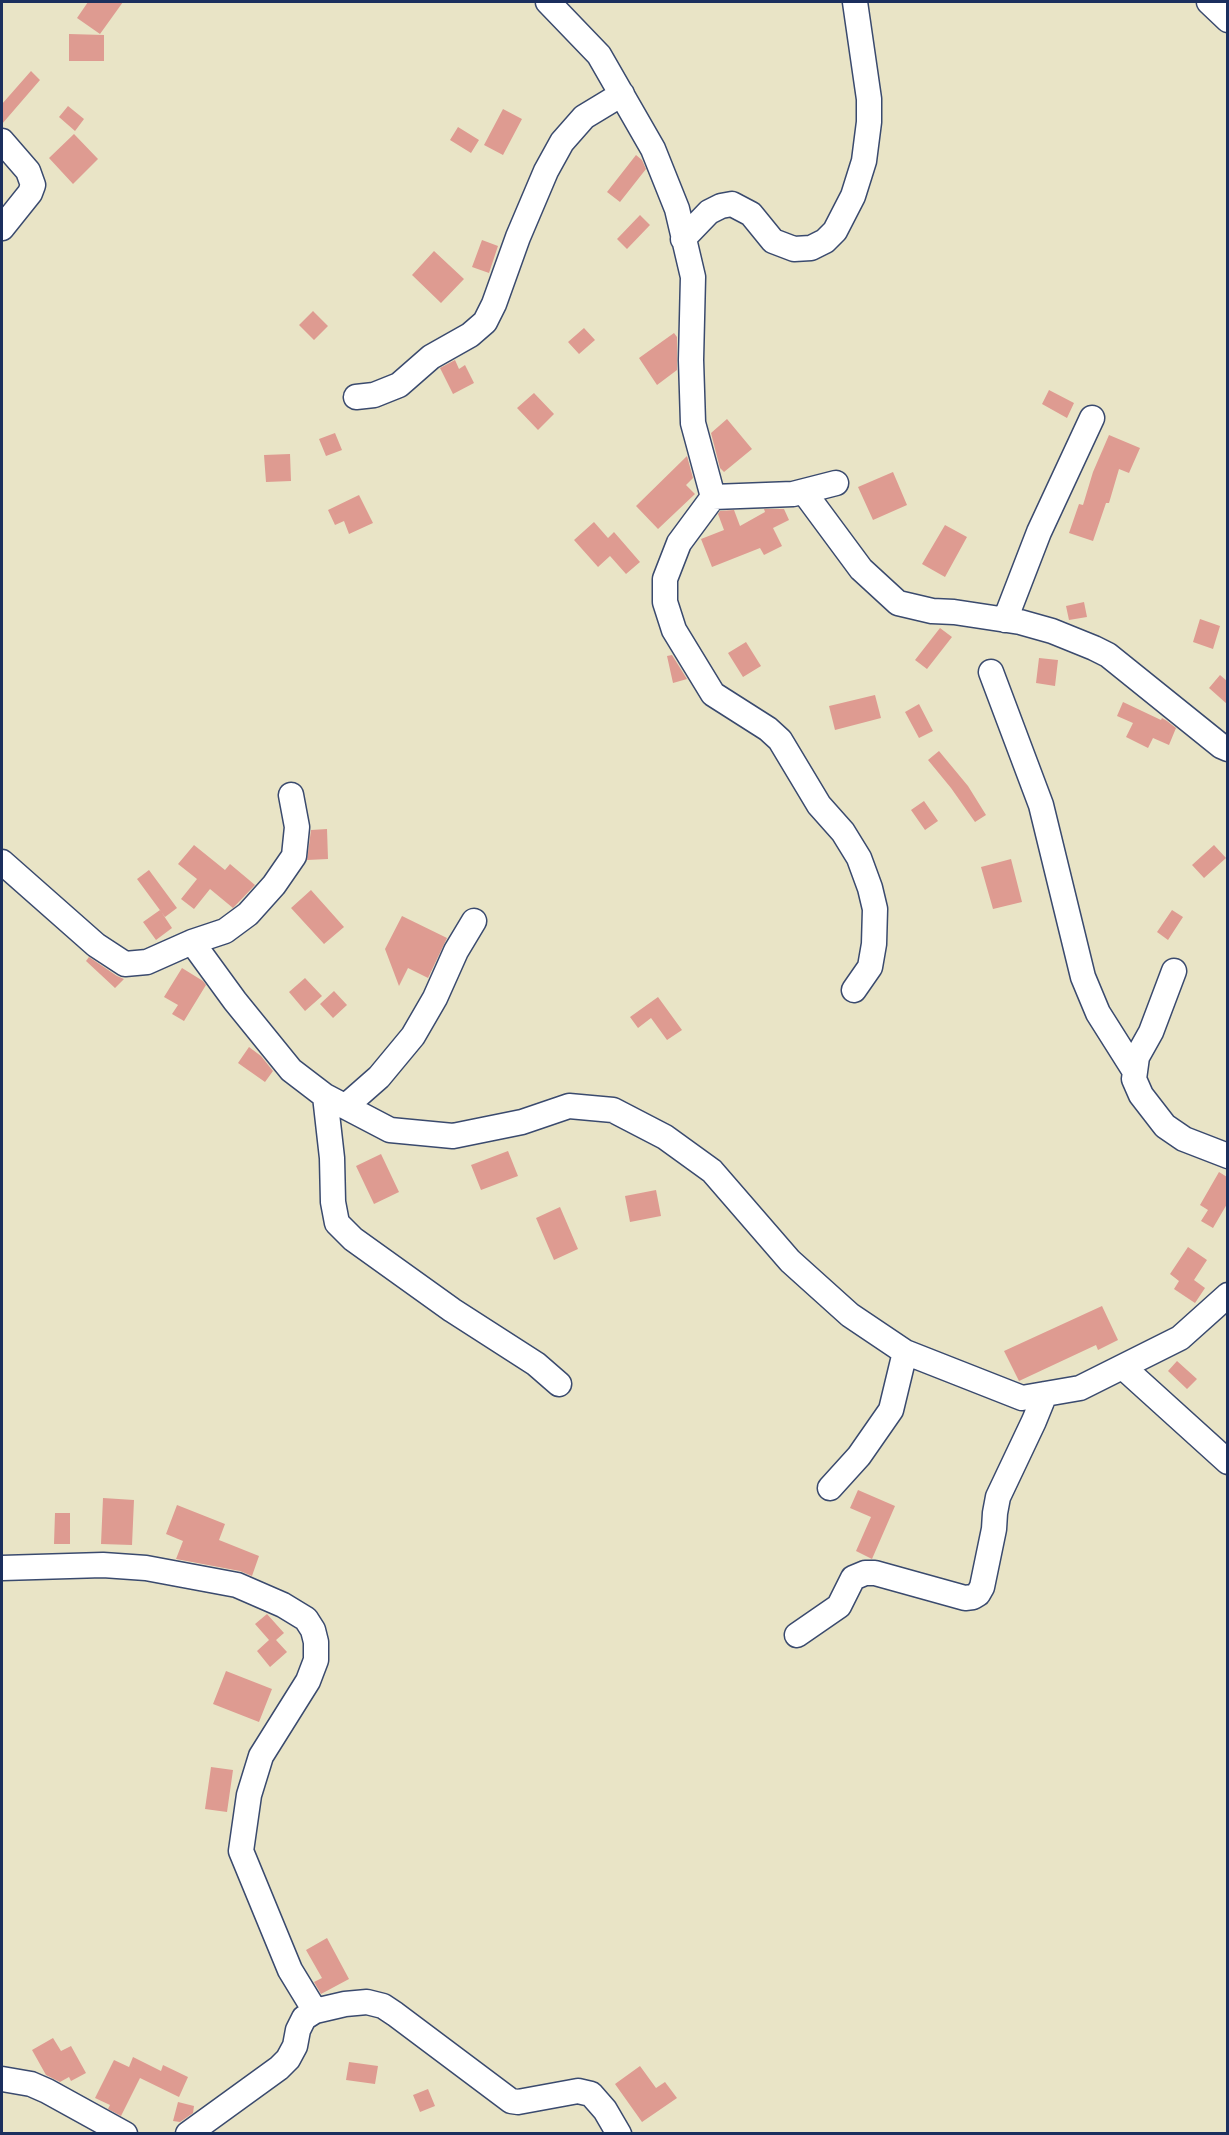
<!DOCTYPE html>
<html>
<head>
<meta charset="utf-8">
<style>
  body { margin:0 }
  #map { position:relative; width:1229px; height:2135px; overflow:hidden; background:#e9e4c6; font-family:"Old Standard TT",serif }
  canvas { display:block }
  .frame { position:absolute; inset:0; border:3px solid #1b2f5e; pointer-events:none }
</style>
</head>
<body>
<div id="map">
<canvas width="1229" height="2135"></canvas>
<div class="frame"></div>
</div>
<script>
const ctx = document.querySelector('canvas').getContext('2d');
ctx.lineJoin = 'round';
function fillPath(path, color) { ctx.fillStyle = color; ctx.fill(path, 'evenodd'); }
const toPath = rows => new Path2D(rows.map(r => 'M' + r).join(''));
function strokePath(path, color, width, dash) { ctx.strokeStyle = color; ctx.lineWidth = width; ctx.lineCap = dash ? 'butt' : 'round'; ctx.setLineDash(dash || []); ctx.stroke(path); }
const building = toPath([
  [88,2,123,2,100,34,77,18],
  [69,34,104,35,104,61,69,61],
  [31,71,40,80,2,124,2,104],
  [68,106,84,119,75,131,59,117],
  [503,109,522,119,503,155,484,145],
  [458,127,479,140,471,153,450,140],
  [74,134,98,159,73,184,49,158],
  [636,155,642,160,646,169,620,202,607,192],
  [640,215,650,225,627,249,617,239],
  [482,240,498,246,489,273,472,267],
  [434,251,464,279,441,303,412,275],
  [313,311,328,326,314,340,299,325],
  [584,328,595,340,579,354,568,342],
  [674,333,677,337,677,370,657,385,639,358],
  [455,360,459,369,465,365,474,383,453,394,440,368],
  [1049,390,1074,403,1067,418,1042,404],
  [534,393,554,414,538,430,517,408],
  [727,419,752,449,724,472,720,468,711,433],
  [335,433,342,450,326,456,319,439],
  [1109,435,1140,448,1129,473,1119,469,1109,503,1106,503,1093,541,1069,533,1079,504,1083,505,1093,472],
  [290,454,291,481,266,482,264,455],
  [687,456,693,478,686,485,695,494,658,529,636,506],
  [893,472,907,505,873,520,858,487],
  [359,495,373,523,349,534,344,521,335,525,328,510],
  [764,509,784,509,789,520,773,528,782,546,764,555,760,548,712,567,701,539,724,530,718,514,720,511,734,510,740,526,765,512],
  [594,522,608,538,614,532,640,562,626,574,610,556,598,567,574,540],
  [945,525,967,537,945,577,922,564],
  [1084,602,1087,617,1069,620,1066,606],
  [1200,619,1220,626,1213,649,1193,642],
  [940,628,952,637,927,669,915,660],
  [746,642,761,666,743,677,728,653],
  [672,655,687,679,673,683,667,656],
  [1039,658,1058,660,1055,686,1036,683],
  [1220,675,1227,681,1227,704,1209,688],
  [875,695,881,718,835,730,829,706],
  [1123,702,1161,720,1162,718,1167,721,1176,728,1169,745,1153,738,1148,748,1126,737,1133,723,1117,716],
  [919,704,933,731,919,738,905,712],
  [939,751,968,786,986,815,975,822,951,788,928,760],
  [924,801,938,821,925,830,911,810],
  [327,829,328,859,307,860,311,830],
  [194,845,225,870,230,864,255,885,233,908,210,889,194,909,181,899,197,879,178,864],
  [1214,845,1226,858,1204,878,1192,865],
  [1011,859,1022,902,993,909,981,867],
  [149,870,177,908,165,917,137,879],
  [311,890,344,927,324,944,291,908],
  [160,910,172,928,156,940,143,922],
  [1172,910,1183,917,1168,940,1157,932],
  [402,916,447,938,428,978,408,968,399,986,385,949],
  [89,957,117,976,124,979,115,988,86,961],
  [182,968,203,981,206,985,184,1021,172,1014,178,1005,164,997],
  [305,978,322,996,305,1011,289,992],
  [334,991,347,1005,333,1018,320,1004],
  [658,997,682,1030,667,1040,651,1018,638,1028,630,1017],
  [249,1047,261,1056,273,1071,265,1082,238,1063],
  [508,1151,518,1176,481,1190,471,1165],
  [381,1154,399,1192,374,1204,356,1166],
  [1219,1172,1227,1177,1227,1204,1213,1228,1201,1221,1208,1210,1200,1205],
  [656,1190,661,1216,630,1222,625,1196],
  [560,1207,578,1249,554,1260,536,1218],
  [1188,1247,1207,1260,1194,1280,1205,1288,1195,1303,1174,1289,1179,1281,1170,1274],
  [1102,1306,1118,1340,1098,1350,1096,1345,1019,1381,1004,1351],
  [1177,1361,1197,1379,1187,1389,1168,1371],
  [858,1490,895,1506,872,1559,856,1551,871,1517,850,1508],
  [103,1498,134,1500,132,1545,101,1544],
  [177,1505,225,1524,219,1540,259,1556,252,1576,240,1571,176,1559,183,1541,166,1534],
  [55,1513,70,1513,70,1544,54,1544],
  [267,1614,284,1633,276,1640,287,1652,270,1667,257,1651,269,1640,255,1624],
  [226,1671,272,1689,259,1722,213,1704],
  [211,1767,233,1770,227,1812,205,1809],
  [327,1938,349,1979,321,1994,314,1982,322,1978,306,1950],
  [53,2038,61,2051,71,2046,86,2073,71,2081,69,2077,60,2082,46,2075,32,2050],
  [133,2057,161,2071,163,2065,188,2077,179,2097,140,2078,121,2116,108,2109,110,2105,95,2098,114,2060,129,2067],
  [349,2062,378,2066,375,2084,346,2080],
  [640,2066,656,2088,665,2082,677,2098,642,2122,615,2084],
  [428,2089,435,2106,420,2112,413,2095],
  [178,2102,194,2106,193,2113,180,2122,173,2121]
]);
const minor = toPath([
  [548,2,599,55,653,149,677,209,693,277,691,360,693,423,713,497,679,543,665,579,665,602,674,630,713,694,768,729,780,740,819,805,843,832,859,858,870,888,875,909,874,944,870,967,854,990],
  [1209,2,1228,20],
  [2,141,28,171,33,185,30,193,2,228],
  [683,239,709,212,721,206,732,204,751,214,773,241,794,249,811,248,825,241,835,231,853,196,864,161,869,122,869,99,855,2],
  [356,397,374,395,399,385,431,357,470,335,485,322,494,304,518,237,546,171,562,142,584,117,622,94],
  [804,492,861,569,898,603,932,611,954,612,1020,622,1052,631,1094,648,1108,655,1221,746,1228,749],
  [713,497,793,494,836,483],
  [1005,620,1039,532,1092,418],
  [991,672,1041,805,1083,977,1098,1013,1134,1070],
  [2,862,96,945,125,964,147,962,192,942,235,1001,291,1070,325,1096,390,1130,453,1136,522,1122,569,1106,613,1110,665,1137,712,1171,790,1261,850,1315,905,1352,1022,1398,1080,1388,1180,1338,1228,1295],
  [192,942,225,931,248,914,274,885,294,856,297,827,291,795],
  [1174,971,1151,1032,1137,1057,1134,1079,1141,1095,1165,1126,1184,1139,1228,1156],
  [325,1096,332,1158,333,1202,337,1223,353,1239,452,1310,536,1364,559,1384],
  [346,1106,379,1077,413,1036,435,998,456,951,474,921],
  [1123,1367,1228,1462],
  [830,1488,859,1456,891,1410,905,1352],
  [2,1568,103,1565,146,1568,237,1585,283,1605,306,1619,313,1630,316,1642,316,1660,308,1681,261,1756,249,1795,241,1851,290,1970,315,2011],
  [797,1635,839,1606,853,1578,865,1573,875,1573,965,1598,973,1597,978,1594,982,1587,994,1529,995,1513,998,1497,1034,1421,1045,1394],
  [2,2079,31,2084,47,2091,125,2134],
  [188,2134,279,2068,288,2059,295,2046,298,2030,304,2018,315,2011,345,2004,367,2002,383,2006,395,2014,511,2101,518,2102,578,2091,591,2094,605,2110,619,2134]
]);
fillPath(building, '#de9b91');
strokePath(minor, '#3a4a6e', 27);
strokePath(minor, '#fff', 24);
</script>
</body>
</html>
